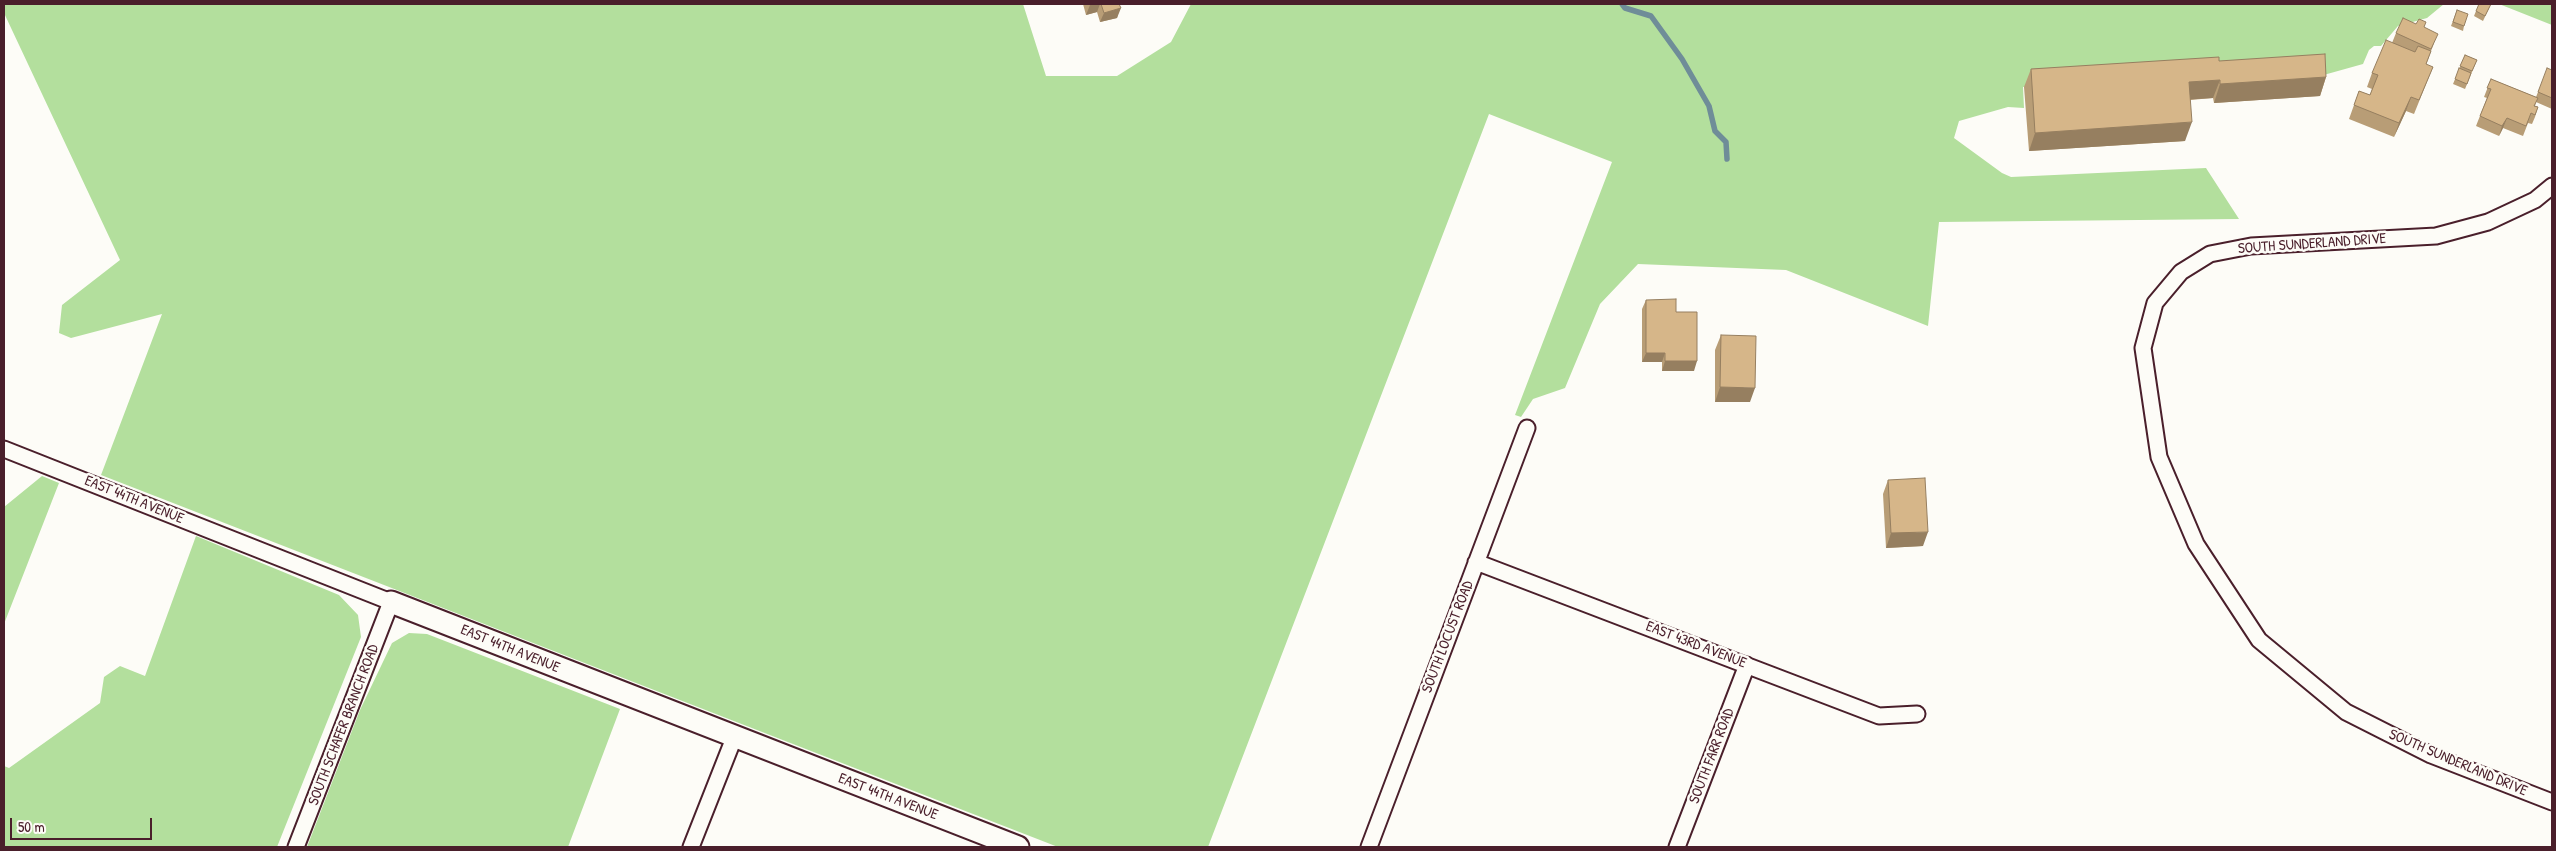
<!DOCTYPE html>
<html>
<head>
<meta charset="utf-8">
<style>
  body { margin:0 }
  #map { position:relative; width:2556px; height:851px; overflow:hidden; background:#fdfcf7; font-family:"Patrick Hand",sans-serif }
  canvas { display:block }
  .frame { position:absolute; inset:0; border:5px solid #4a1f2b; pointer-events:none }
  .scale { position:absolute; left:10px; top:818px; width:142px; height:22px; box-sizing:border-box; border:2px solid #4a1f2b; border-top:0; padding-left:6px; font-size:15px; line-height:18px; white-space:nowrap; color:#4a1f2b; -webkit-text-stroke:4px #fdfcf7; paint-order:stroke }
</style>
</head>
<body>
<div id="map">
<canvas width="2556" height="851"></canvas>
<div class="frame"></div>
<div class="scale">50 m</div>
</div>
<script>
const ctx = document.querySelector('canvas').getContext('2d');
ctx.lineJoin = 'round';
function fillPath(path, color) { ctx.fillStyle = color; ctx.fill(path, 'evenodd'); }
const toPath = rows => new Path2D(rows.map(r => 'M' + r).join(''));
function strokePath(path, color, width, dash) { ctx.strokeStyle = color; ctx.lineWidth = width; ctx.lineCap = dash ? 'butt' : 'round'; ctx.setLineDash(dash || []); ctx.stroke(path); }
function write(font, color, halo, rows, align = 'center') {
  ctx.font = font + ' "Patrick Hand",sans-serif'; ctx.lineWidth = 5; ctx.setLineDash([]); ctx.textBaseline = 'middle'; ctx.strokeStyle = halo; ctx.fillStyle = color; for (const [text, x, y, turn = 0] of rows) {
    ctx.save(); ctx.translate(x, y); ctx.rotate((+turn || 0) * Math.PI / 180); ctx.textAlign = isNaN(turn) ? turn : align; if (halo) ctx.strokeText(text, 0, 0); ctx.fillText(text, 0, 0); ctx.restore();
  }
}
const green = toPath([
  [4,4,1023,4,1046,76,1117,76,1171,42,1191,4,2444,4,2427,18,2398,26,2381,46,2374,46,2369,50,2363,64,2320,76,2211,71,2023,87,2024,108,2008,107,1959,121,1954,138,2002,173,2011,177,2206,168,2239,219,1939,222,1928,326,1786,270,1638,264,1600,304,1565,388,1533,399,1521,417,1515,415,1612,162,1489,114,1208,847,1058,847,101,475,162,314,71,338,59,333,62,305,120,260,4,13],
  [2499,4,2552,4,2552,25],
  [42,476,59,483,4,624,4,507],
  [196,536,339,595,358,615,361,637,277,847,4,847,4,766,9,768,100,703,104,677,120,666,145,676],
  [409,633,427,634,620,709,568,847,307,847,360,710,392,643]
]);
const stream = toPath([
  [1622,4,1625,8,1651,16,1682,59,1709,106,1715,131,1726,142,1727,159]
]);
const street = toPath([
  [2552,186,2535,200,2488,222,2436,236,2251,246,2210,254,2181,272,2155,303,2143,348,2159,457,2196,544,2259,640,2346,712,2431,755,2552,802],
  [4,449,391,602,296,847],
  [1476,562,1879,716,1917,714],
  [691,847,734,738],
  [1369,847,1527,428],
  [1677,847,1747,665]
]);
const secondary = toPath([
  [391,602,1018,847]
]);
const wall = toPath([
  [1083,4,1126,4,1120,5,1117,18,1100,22,1097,12,1086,15],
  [2491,4,2483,21,2474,16,2476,11],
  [2457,10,2464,26,2463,31,2451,26],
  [2424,28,2434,43,2426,65,2433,67,2414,114,2406,111,2394,137,2349,119,2359,91,2370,95,2372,89,2367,87,2372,73,2392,43,2396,33],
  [2465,55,2477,60,2465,89,2453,84],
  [2219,61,2326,77,2320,96,2214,103,2213,98,2190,100,2185,141,2029,151,2024,87,2031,69],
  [2552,70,2552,109,2536,102,2535,106,2538,107,2535,117,2532,124,2528,123,2523,136,2503,128,2499,136,2476,126,2487,98,2484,97,2491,79,2536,97,2538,92],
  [1646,300,1676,312,1694,371,1662,371,1662,362,1642,362,1642,309],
  [1721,335,1750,402,1715,402,1715,350],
  [1888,480,1923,546,1886,548,1883,494]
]);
const shadedWall = toPath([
  [1094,4,1100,4,1097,12,1086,15,1090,5],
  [1121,8,1117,18,1100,22,1104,13],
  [2326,77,2320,96,2214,103,2220,84],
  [2220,80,2213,98,2182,100,2189,82],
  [2411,97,2406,111,2394,137,2399,123],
  [2507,118,2503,128,2499,136,2502,126],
  [2192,122,2185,141,2029,151,2035,133],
  [1646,353,1665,353,1662,362,1642,362],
  [1665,361,1697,361,1694,371,1662,371],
  [1720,387,1755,388,1750,402,1715,402],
  [1928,532,1923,546,1886,548,1891,533]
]);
const building = toPath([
  [1101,4,1119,4,1121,8,1104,13,1101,4],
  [2479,4,2491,4,2485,16,2476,11,2479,4],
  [2457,10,2468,14,2464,26,2453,22,2457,10],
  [2403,18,2416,24,2419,19,2426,22,2424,27,2438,34,2431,49,2396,33,2403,18],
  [2386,40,2415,52,2418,46,2431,51,2426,64,2433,67,2419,100,2411,97,2399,123,2354,105,2359,91,2370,95,2378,75,2372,73,2386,40],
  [2325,54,2326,77,2220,84,2220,80,2189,82,2192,122,2035,133,2031,69,2219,57,2219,61,2325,54],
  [2465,55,2477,60,2472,71,2460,66,2465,55],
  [2459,68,2471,73,2467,84,2455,79,2459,68],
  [2547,68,2552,70,2552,98,2538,92,2547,68],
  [2491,79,2538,98,2534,106,2538,107,2535,115,2531,113,2526,126,2507,118,2502,126,2480,116,2491,89,2487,88,2491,79],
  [1676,299,1676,312,1697,312,1697,361,1665,361,1665,353,1646,353,1646,300,1676,299],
  [1721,335,1756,336,1755,388,1720,387,1721,335],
  [1925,478,1928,532,1891,533,1888,480,1925,478]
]);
const streetNames = [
  ["SOUTH SUNDERLAND DRIVE",2312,244,-4],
  ["EAST 44TH AVENUE",134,500,22],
  ["SOUTH LOCUST ROAD",1448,637,-69],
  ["EAST 43RD AVENUE",1696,645,21],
  ["EAST 44TH AVENUE",510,649,22],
  ["SOUTH SCHAFER BRANCH ROAD",344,725,-69],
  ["SOUTH FARR ROAD",1712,756,-69],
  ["SOUTH SUNDERLAND DRIVE",2458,763,23],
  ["EAST 44TH AVENUE",888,797,21]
];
fillPath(green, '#b3df9d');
strokePath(stream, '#6f8d98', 5.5);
strokePath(street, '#4a1f2b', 19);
strokePath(secondary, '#4a1f2b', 25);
strokePath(street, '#fdfcf7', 15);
strokePath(secondary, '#fdfcf7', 21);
fillPath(wall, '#b89d76');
fillPath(shadedWall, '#967f60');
fillPath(building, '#d6b689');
strokePath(building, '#967f60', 1);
write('15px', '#4a1f2b', '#fdfcf7', streetNames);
</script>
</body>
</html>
